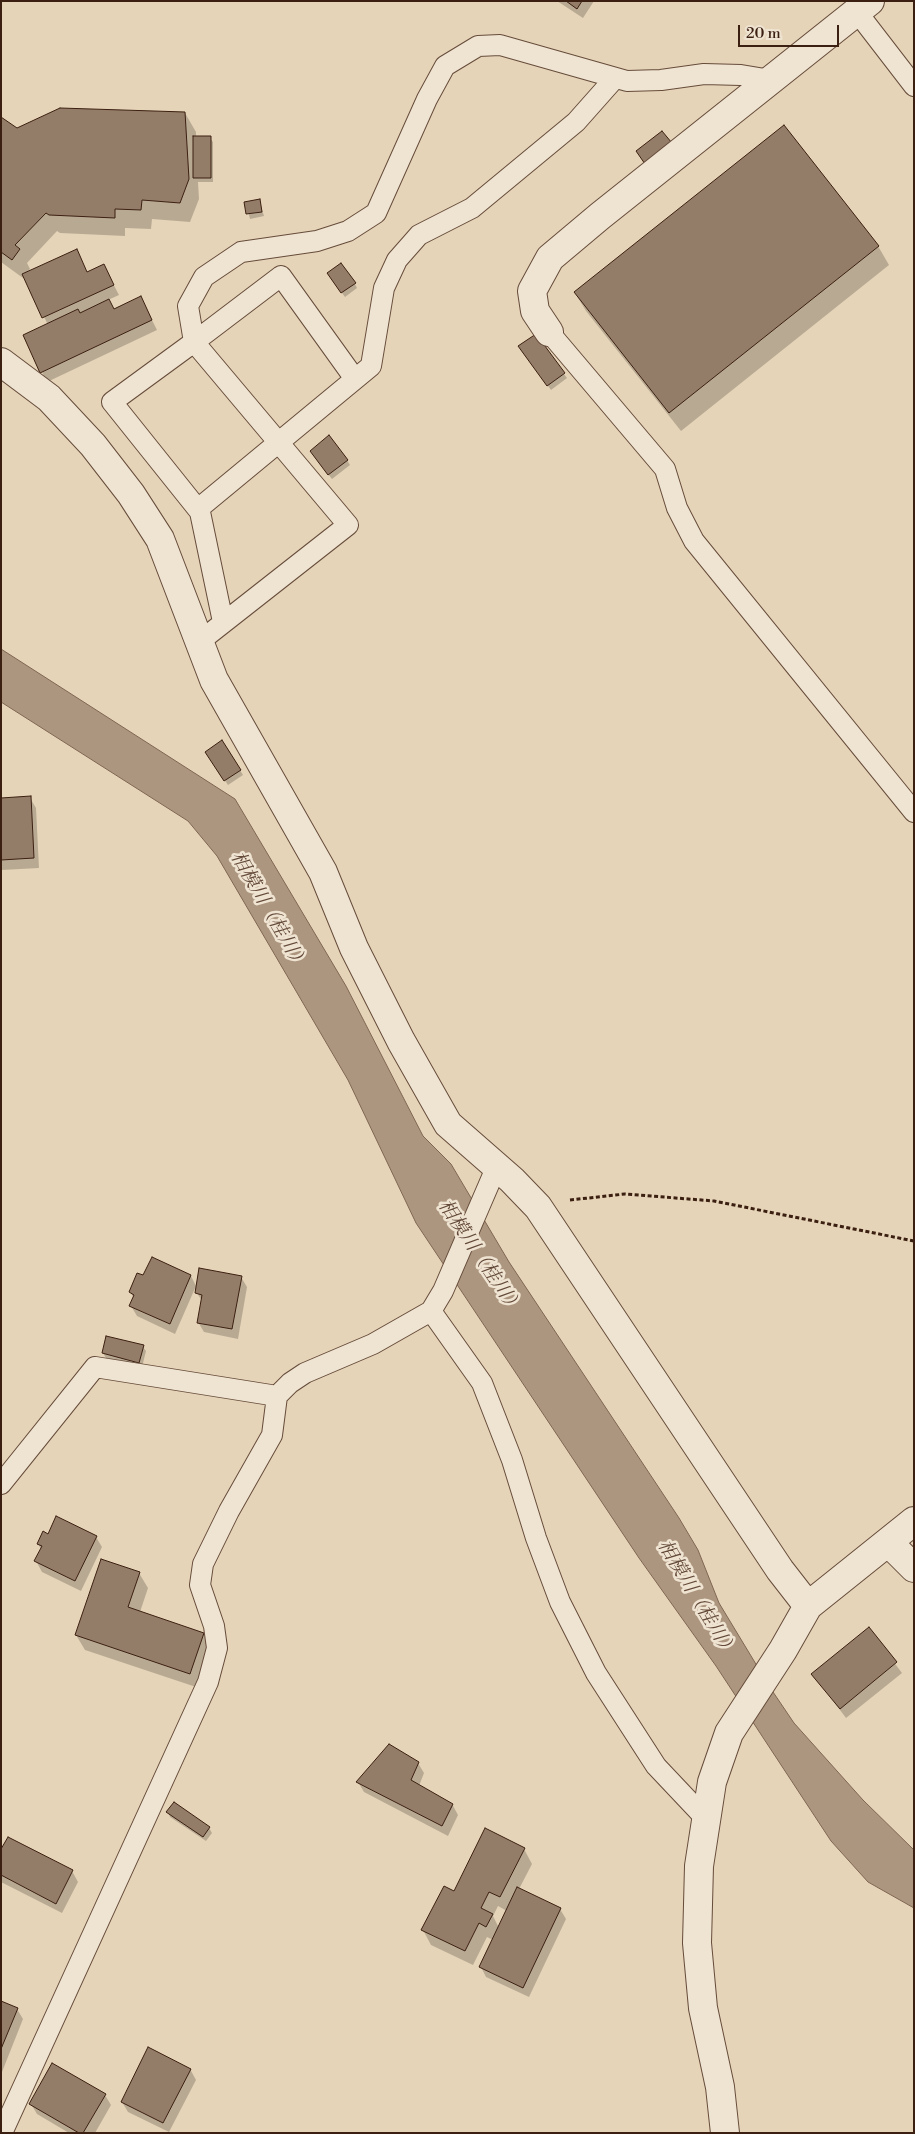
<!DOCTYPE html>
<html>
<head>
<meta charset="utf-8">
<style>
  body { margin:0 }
  #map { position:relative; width:915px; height:2134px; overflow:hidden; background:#e6d4b8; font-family:"Libre Bodoni",serif }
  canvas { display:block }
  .frame { position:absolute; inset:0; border:2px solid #3b1f11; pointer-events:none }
  .scale { position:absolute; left:738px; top:25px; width:101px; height:22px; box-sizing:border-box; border:2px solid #3b1f11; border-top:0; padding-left:6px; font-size:15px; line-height:18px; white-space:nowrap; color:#3b1f11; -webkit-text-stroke:4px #efe3d1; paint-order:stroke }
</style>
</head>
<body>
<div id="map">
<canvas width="915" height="2134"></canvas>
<div class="frame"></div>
<div class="scale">20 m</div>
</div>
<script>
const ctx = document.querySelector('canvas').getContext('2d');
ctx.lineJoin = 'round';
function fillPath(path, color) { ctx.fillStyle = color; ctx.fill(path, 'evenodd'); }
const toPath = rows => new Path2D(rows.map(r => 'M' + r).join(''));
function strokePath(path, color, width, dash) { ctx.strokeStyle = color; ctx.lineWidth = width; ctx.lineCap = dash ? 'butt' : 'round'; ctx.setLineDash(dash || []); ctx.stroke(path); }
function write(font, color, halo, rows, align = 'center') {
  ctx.font = font + ' "Libre Bodoni","Noto Serif JP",serif'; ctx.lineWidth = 5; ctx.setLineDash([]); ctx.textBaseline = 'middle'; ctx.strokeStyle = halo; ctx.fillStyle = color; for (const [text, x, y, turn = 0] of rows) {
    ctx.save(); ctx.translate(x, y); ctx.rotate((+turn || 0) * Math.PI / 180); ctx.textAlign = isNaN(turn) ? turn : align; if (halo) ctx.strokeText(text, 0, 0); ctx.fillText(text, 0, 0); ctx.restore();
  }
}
const water = toPath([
  [1,649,235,799,346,986,423,1136,451,1164,509,1262,679,1518,698,1550,719,1603,771,1689,794,1723,863,1800,914,1850,914,1908,868,1882,831,1841,716,1666,639,1558,416,1223,348,1080,217,856,188,821,1,702,1,649]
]);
const shadow = toPath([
  [557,1,594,1,583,18],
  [185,113,196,132,196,138,210,138,213,142,213,182,198,182,199,199,190,222,152,219,151,229,125,228,125,236,60,233,57,231,27,263,30,269,26,274,87,273,109,276,119,295,108,300,114,311,146,308,157,330,47,382,24,336,48,325,24,276,23,278,1,262,1,119,16,130],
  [259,200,264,216,250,219,246,203],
  [878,246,889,265,681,431,586,311,575,293],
  [331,278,355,284,357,288,345,297],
  [523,351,564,374,567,378,551,390],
  [314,456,347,460,350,465,332,479],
  [209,757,240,770,243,775,228,785],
  [30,798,36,808,39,868,2,870,1,799],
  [152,1259,191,1276,196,1286,175,1334,137,1316,131,1306,134,1298,130,1292,144,1277],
  [241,1277,247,1287,238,1339,204,1332,198,1322,202,1301,197,1293],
  [143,1347,146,1351,142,1367,106,1358,103,1353],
  [48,1536,96,1537,102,1547,81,1591,42,1572,36,1561,41,1549,38,1544],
  [139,1573,148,1588,140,1612,203,1634,212,1648,199,1688,85,1650,76,1635],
  [869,1629,902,1673,846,1718,813,1674],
  [418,1763,424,1773,419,1786,452,1804,458,1815,448,1836,364,1792,358,1782],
  [168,1812,209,1828,212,1833,206,1841,170,1817],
  [524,1849,532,1864,519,1889,560,1909,566,1919,529,1997,486,1977,481,1967,493,1940,487,1937,473,1965,431,1945,423,1930,454,1892],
  [498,1906,507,1911,499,1928,493,1916],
  [1,1852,72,1871,78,1882,62,1913,1,1882],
  [1,2003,17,2009,23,2019,2,2072],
  [190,2069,196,2080,169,2132,128,2112,122,2102],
  [105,2095,111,2105,95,2133,69,2133,37,2114,31,2104]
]);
const building = toPath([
  [566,1,582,1,577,9,566,1],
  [60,108,185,112,189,179,180,203,142,200,141,210,115,209,115,218,49,215,46,213,15,245,20,249,12,260,1,252,1,117,17,128,60,108],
  [784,125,879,246,669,413,574,292,784,125],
  [662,131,672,143,645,164,636,151,662,131],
  [193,136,211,136,211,178,193,178,193,136],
  [260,199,262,212,246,214,244,202,260,199],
  [77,249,87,272,104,264,114,285,42,318,22,274,77,249],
  [341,263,356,283,341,293,327,273,341,263],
  [141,296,152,320,40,373,23,335,78,309,80,313,109,299,114,309,141,296],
  [536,334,565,373,547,386,518,346,536,334],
  [329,435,348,460,328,475,310,451,329,435],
  [222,740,241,770,224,781,205,752,222,740],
  [31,796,34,858,1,860,1,798,31,796],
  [152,1257,191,1275,170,1324,129,1306,134,1295,129,1292,137,1273,143,1275,152,1257],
  [199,1268,242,1276,232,1329,197,1323,202,1295,195,1293,199,1268],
  [106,1336,144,1345,139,1363,102,1353,106,1336],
  [56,1516,97,1536,75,1581,34,1561,42,1546,37,1544,43,1531,48,1534,56,1516],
  [101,1559,140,1572,128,1607,204,1633,190,1674,75,1635,101,1559],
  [869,1627,897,1662,840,1709,811,1674,869,1627],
  [389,1744,419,1762,411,1780,453,1804,442,1826,356,1782,389,1744],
  [174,1802,210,1827,203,1837,166,1812,174,1802],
  [485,1828,525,1848,500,1897,489,1892,481,1908,493,1914,486,1927,479,1923,465,1951,421,1930,444,1886,454,1891,485,1828],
  [8,1837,73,1870,56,1904,1,1875,1,1849,8,1837],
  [517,1887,561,1908,523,1988,479,1967,517,1887],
  [1,2001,18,2008,1,2049,1,2001],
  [148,2047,191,2069,163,2123,121,2102,148,2047],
  [52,2063,106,2094,83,2133,79,2133,29,2104,52,2063]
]);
const path = toPath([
  [570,1200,625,1194,714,1201,914,1241]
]);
const service = toPath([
  [857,12,914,86],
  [549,332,665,469,677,508,694,541,914,812],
  [355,379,281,276,194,342,188,306,204,277,241,252,317,241,348,231,376,213,427,99,445,66,478,46,500,45,627,81,661,80,704,74,741,75,771,80],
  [198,509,371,366,384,288,397,260,419,235,472,208,576,122,615,78],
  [199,642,348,525,194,342,112,402,200,512,223,622],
  [431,1311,482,1383,512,1460,536,1538,560,1602,596,1673,656,1766,707,1820],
  [1,1484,95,1367,277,1396],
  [2,2133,208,1682,217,1648,214,1626,200,1585,203,1564,229,1511,272,1435,277,1396,290,1383,305,1373,373,1344,431,1311,443,1291,496,1168]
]);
const minor = toPath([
  [549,332,535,311,532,291,550,258,600,216,870,1],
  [1,362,49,398,93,445,131,494,160,539,214,680,323,872,354,948,401,1041,448,1124,512,1180,538,1207,780,1570,808,1606],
  [888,1542,914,1568],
  [725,2133,720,2087,703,2008,697,1943,699,1866,712,1782,729,1733,783,1650,808,1606,914,1521]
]);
const waterNames = [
  ["相模川（桂川）",268,911,60],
  ["相模川（桂川）",479,1257,56],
  ["相模川（桂川）",696,1599,59]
];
fillPath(water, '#ac967f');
strokePath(water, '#7f6653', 1);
fillPath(shadow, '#0003');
fillPath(building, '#947d68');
strokePath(building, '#3b1f11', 1);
strokePath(service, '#664c3b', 22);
strokePath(minor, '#664c3b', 30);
strokePath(path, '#3b1f11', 3, [4, 2.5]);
strokePath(service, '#efe3d1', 20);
strokePath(minor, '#efe3d1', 28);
write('italic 19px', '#634938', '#efe3d1', waterNames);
</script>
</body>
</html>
